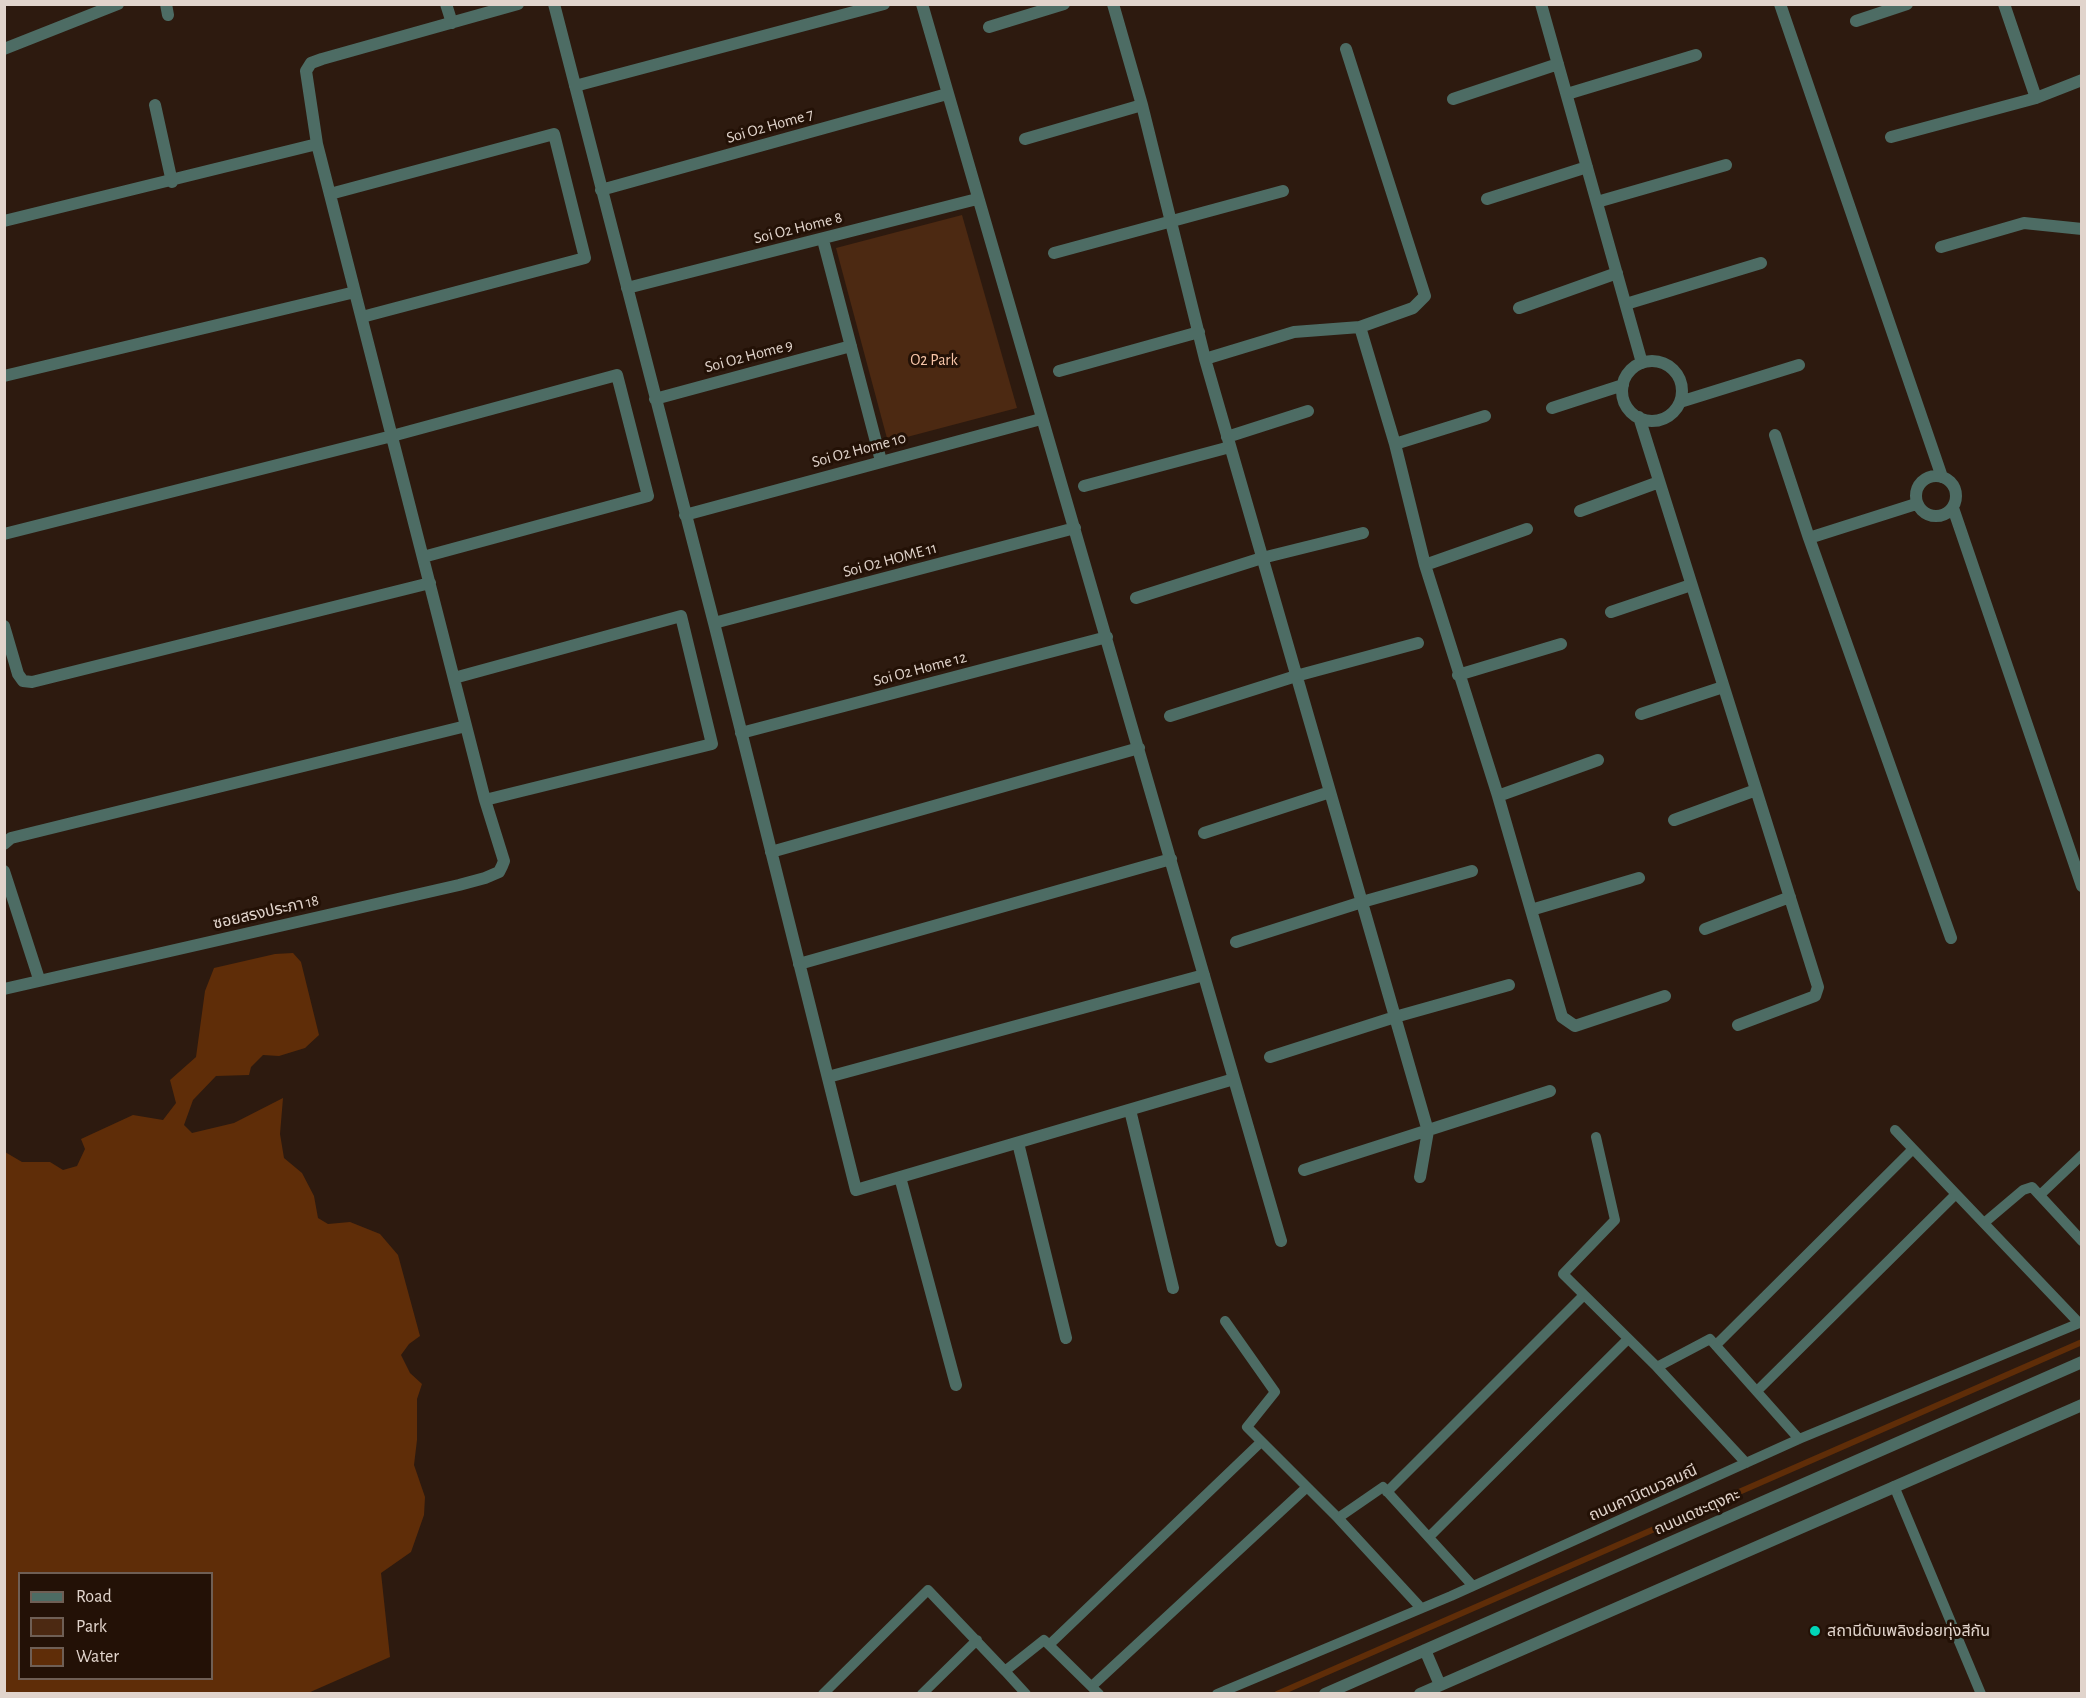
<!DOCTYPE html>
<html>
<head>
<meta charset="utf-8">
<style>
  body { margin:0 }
  #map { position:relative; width:2086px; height:1698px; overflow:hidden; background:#2d1a0f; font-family:"Alegreya Sans",sans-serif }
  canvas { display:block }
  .frame { position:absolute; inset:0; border:6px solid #e1d4cc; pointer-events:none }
  .legend { position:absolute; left:18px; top:1572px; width:195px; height:108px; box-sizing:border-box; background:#231106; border:2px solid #6f5f55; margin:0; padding:8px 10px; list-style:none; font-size:18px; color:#e1d4cc }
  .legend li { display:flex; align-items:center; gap:12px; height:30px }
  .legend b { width:30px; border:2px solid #6f5f55 }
</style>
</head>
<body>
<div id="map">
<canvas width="2086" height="1698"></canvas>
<div class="frame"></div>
<ul class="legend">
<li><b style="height:8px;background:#4d6c64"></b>Road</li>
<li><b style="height:16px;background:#4c2912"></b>Park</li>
<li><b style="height:16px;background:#5f2d08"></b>Water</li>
</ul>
</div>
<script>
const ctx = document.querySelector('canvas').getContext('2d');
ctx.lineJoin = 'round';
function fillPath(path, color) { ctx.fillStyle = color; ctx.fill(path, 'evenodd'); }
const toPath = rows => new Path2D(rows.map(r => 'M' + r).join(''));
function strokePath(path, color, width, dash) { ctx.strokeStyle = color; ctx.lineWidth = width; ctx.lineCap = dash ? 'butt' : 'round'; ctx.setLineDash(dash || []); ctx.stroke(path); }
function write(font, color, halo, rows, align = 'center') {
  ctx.font = font + ' "Alegreya Sans","Noto Sans Thai",sans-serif'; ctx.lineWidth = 6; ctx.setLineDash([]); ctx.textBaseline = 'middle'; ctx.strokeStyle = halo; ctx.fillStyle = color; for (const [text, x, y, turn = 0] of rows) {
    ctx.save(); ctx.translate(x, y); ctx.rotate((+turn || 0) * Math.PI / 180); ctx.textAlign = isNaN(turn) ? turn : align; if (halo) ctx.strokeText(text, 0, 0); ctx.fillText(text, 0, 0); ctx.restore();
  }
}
const green = toPath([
  [962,215,1017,408,888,442,836,248]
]);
const water = toPath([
  [293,953,301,962,319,1035,305,1048,279,1056,263,1055,251,1067,249,1075,216,1076,193,1100,184,1125,192,1133,234,1123,283,1098,280,1134,284,1158,302,1173,314,1196,318,1218,328,1224,350,1222,380,1234,398,1255,420,1336,409,1344,401,1355,410,1373,422,1384,417,1399,417,1440,414,1465,425,1497,424,1515,411,1552,381,1573,390,1657,308,1693,5,1693,5,1152,22,1162,50,1162,63,1170,77,1166,85,1149,81,1139,133,1115,163,1120,176,1103,170,1080,196,1057,205,991,214,968,275,954],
  [20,1574,212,1574,212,1678,20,1678]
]);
const stream = toPath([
  [1277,1694,2082,1342]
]);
const service = toPath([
  [1895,1130,2079,1323],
  [1596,1137,1615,1220,1563,1274,1657,1367,1710,1339,1799,1439],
  [2040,1195,2082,1155],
  [1984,1223,2023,1190,2032,1187,2082,1241],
  [1225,1321,1275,1392,1247,1427,1338,1518,1383,1487,1472,1585],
  [1716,1345,1913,1149],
  [1657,1367,1746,1463],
  [1758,1390,1956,1194],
  [1894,1486,1981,1694],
  [1387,1492,1584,1295],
  [1338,1518,1421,1608],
  [1429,1537,1628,1339],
  [1050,1644,1261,1442],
  [1092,1686,1307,1487],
  [823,1694,928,1590,1005,1671],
  [922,1694,977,1640],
  [1026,1694,1005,1671,1044,1640,1099,1694],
  [1217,1694,1451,1596,1799,1439,2082,1322]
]);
const minor = toPath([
  [166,4,168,15],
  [446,4,452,23],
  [554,4,714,623,856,1190,1234,1079],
  [922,4,1281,1241],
  [1113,4,1142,105,1205,359,1428,1131,1420,1177],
  [1541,4,1642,363],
  [1780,4,1942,477],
  [2004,4,2036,98],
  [1856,21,1907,4],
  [989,27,1064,4],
  [4,49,118,4],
  [575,86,884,4],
  [1567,94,1696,55],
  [1453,99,1558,64],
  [155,105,172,182],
  [1891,137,2036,98,2082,80],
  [1025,139,1142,105],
  [601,190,947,94],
  [330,194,554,134,585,258,362,317],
  [1487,199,1587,167],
  [1597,202,1726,165],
  [4,221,317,144],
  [823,240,881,461],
  [1941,247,2024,223,2082,229],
  [1054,253,1283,191],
  [627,288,977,199],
  [1626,304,1761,263],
  [1519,308,1617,273],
  [1360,327,1395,444,1425,565,1498,796,1562,1017,1575,1026,1665,996],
  [1205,359,1294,332,1360,327,1413,308,1425,296,1346,49],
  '1622 391a30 30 0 1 1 60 0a30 30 0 1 1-60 0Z',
  [1059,371,1199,332],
  [4,376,355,292],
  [655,399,851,346],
  [1680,402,1799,365],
  [1552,408,1623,385],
  [1639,417,1818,987,1815,996,1738,1025],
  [1775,435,1809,538],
  [1227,437,1308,411],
  [1395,444,1485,416],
  '1916 496a20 20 0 1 1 40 0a20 20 0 1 1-40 0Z',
  [1084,486,1230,447],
  [1916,504,1809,538,1951,938],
  [1953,508,2082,886],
  [1580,511,1659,482],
  [685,515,1041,419],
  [4,534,392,436,617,375,648,496,423,557],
  [1425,565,1527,529],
  [1136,598,1262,558,1363,533],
  [1611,612,1691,585],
  [714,623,1075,528],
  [4,626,18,674,23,681,32,682,430,583],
  [1458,675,1561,644],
  [454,678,681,616,712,744,485,800],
  [1641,714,1723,687],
  [1170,716,1296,676,1418,643],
  [741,733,1107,637],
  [1498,796,1598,760],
  [1674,820,1756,790],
  [1204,833,1330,792],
  [4,844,11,838,466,726],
  [771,852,1139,748],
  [4,871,39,979],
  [1531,910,1639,878],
  [1705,929,1790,897],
  [1236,942,1362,902,1472,871],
  [799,964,1171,859],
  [4,989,459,885,485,878,499,872,502,866,504,861,485,800,317,144,306,71,311,63,322,59,518,4],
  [1270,1057,1395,1017,1509,985],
  [828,1077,1204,975],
  [1130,1110,1173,1288],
  [1018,1143,1066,1338],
  [1304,1170,1550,1091],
  [900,1177,956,1385]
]);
const tertiary = toPath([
  [1425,1650,1440,1685],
  [1325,1694,2082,1362],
  [1420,1694,2082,1405]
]);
const markers = [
  [1815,1631,6,"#01d5b7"]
];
const streetNames = [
  ["Soi O2 Home 7",770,126,-16],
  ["Soi O2 Home 8",798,228,-14],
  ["Soi O2 Home 9",749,356,-15],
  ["Soi O2 Home 10",859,450,-15],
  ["Soi O2 HOME 11",890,560,-15],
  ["Soi O2 Home 12",920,669,-15],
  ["ซอยสรงประภา 18",266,912,-13],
  ["ถนนคานิตนวลมณี",1643,1493,-24],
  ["ถนนเดชะตุงคะ",1697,1512,-24]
];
const parkNames = [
  ["O2 Park",934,360]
];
const poiNames = [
  ["สถานีดับเพลิงย่อยทุ่งสีกัน",1827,1631]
];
fillPath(green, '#4c2912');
fillPath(water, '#5f2d08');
strokePath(stream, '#5f2d08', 6);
strokePath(service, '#4d6c64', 10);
strokePath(minor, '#4d6c64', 12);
strokePath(tertiary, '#4d6c64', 12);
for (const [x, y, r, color] of markers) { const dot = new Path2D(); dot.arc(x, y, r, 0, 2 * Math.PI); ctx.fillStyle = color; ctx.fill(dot); strokePath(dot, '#231106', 2); }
write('16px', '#e1d4cc', '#231106', streetNames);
write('16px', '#f6c4a7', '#231106', parkNames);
write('16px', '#e1d4cc', '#231106', poiNames, 'left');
</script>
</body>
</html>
